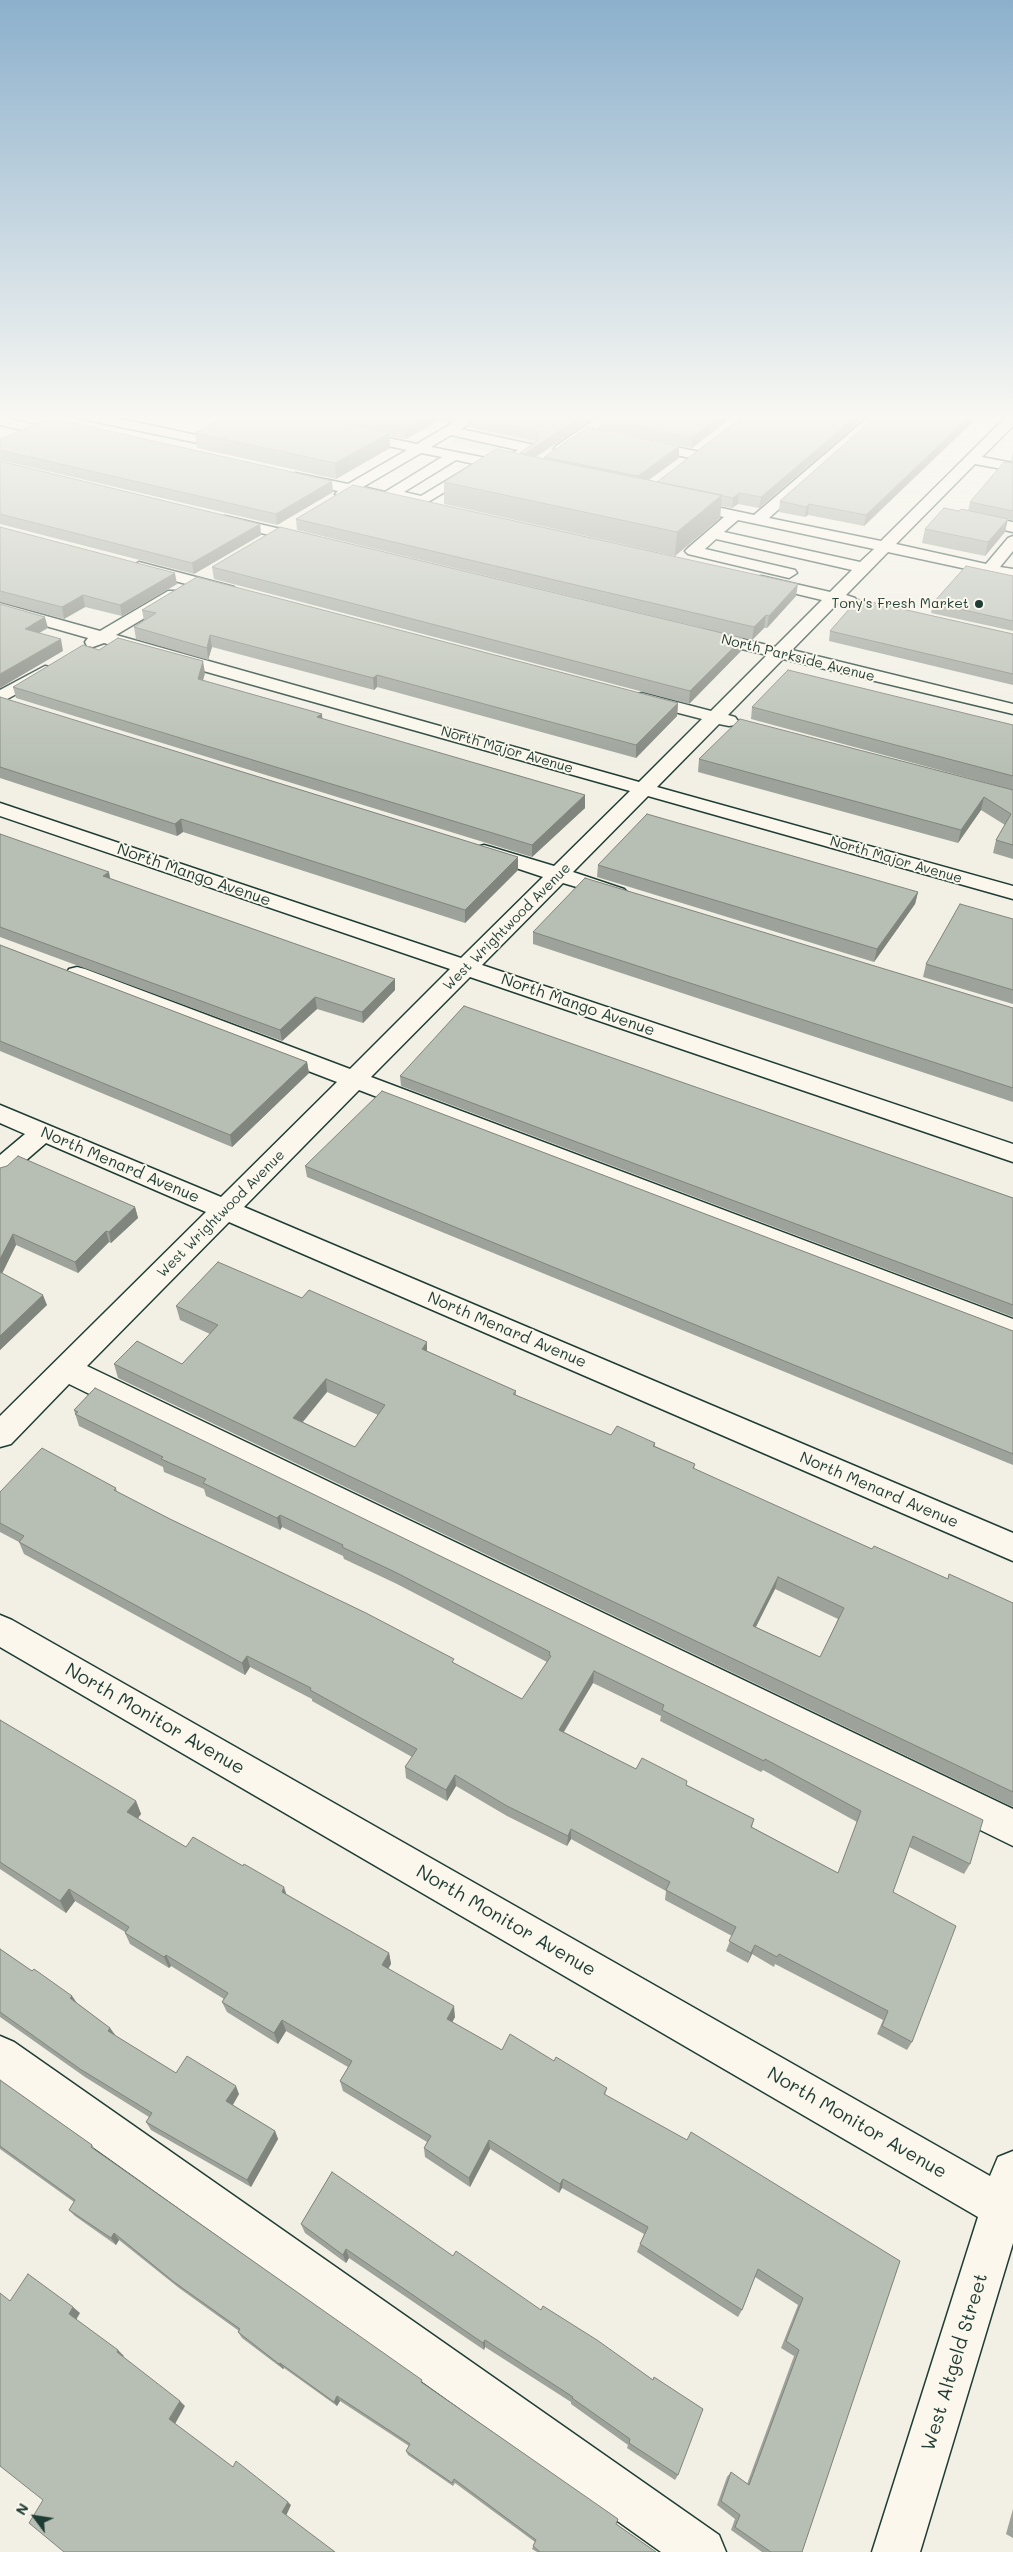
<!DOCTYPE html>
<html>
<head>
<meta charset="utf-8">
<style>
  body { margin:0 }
  #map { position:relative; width:1013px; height:2552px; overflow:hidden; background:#f2f0e5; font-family:Mali,sans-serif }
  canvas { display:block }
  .north { position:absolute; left:10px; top:2492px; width:50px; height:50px; -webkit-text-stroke:4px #fbf7ec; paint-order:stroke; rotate:301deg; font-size:14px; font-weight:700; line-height:20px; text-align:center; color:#1f3d34 }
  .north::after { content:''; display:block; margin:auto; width:18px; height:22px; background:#1f3d34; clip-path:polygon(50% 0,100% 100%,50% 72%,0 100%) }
</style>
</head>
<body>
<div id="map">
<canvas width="1013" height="2552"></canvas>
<div class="north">N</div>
</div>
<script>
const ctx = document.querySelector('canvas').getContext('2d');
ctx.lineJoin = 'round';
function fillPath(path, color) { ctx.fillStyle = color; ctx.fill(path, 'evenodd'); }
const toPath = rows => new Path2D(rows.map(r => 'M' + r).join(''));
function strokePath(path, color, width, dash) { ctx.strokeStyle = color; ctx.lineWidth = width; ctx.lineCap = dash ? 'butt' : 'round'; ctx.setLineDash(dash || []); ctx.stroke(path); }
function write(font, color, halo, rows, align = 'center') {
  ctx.font = font + ' Mali,sans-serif'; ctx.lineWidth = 4; ctx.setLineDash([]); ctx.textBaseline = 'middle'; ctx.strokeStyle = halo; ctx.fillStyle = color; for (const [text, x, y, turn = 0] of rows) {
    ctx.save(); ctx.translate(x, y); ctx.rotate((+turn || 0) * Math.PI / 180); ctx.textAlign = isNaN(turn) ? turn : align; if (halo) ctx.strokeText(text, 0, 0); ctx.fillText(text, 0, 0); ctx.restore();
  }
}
const built = toPath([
  [494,416,576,433,532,461,448,443]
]);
const minor = toPath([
  [93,413,196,435,221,423,228,427,198,443,77,418,70,414,93,413],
  [469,413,485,413,461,429,534,445,536,448,534,451,515,464,520,468,518,471,513,472,480,465,482,468,480,471,423,505,394,499,387,501,353,494,342,498,335,494,338,491,290,480,288,477,295,473,348,484,407,450,349,438,347,435,349,432,354,431,417,444,469,413],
  [451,435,518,450,501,461,431,447,451,435],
  [421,453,442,457,385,492,363,487,421,453],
  [456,460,474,464,421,496,404,492,456,460],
  [604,413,619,413,566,452,556,452,554,449,556,446,604,413],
  [873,413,887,413,769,518,881,541,1008,415,1013,414,1013,426,982,457,1013,463,1013,471,975,464,896,544,986,564,1008,538,1013,536,1013,551,1000,567,1013,569,1013,579,888,552,846,595,855,598,857,601,855,604,849,606,838,603,792,650,1013,704,1013,714,783,659,728,715,735,717,738,721,735,725,729,726,719,724,657,787,1013,886,1013,899,648,796,573,872,624,889,628,893,624,897,617,899,563,883,482,965,1013,1144,1013,1162,470,977,371,1077,1013,1319,1013,1341,359,1090,244,1207,1013,1533,1013,1561,229,1222,87,1366,1013,1809,1013,1846,69,1384,11,1444,0,1447,0,1416,206,1212,46,1143,9,1175,0,1178,0,1155,25,1134,0,1123,0,1105,221,1197,337,1082,69,979,66,974,69,969,77,967,85,969,350,1069,450,969,0,816,0,803,461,958,543,877,477,855,474,851,477,847,484,845,491,847,554,866,630,791,104,643,93,647,87,646,85,642,88,638,0,613,0,603,100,631,168,591,180,591,182,594,180,597,116,635,639,782,702,719,636,702,633,698,636,694,642,693,711,711,767,655,700,639,698,635,700,631,706,630,775,647,822,600,755,584,753,581,755,578,761,576,830,592,852,570,716,539,705,549,795,570,797,573,789,578,688,554,685,551,688,548,724,517,679,507,677,504,684,500,754,515,873,413],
  [738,520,757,524,874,549,860,562,724,532,738,520],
  [0,417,41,426,43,429,36,433,0,425,0,417],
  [643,440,700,452,702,455,695,459,638,447,636,444,643,440],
  [970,514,1013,522,1013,532,965,521,963,518,970,514],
  [225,516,315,537,318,540,310,545,220,523,218,520,220,517,225,516],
  [139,562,234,587,236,590,228,595,133,570,131,567,139,562],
  [45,666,51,667,54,671,51,675,0,703,0,690,45,666],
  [0,1615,12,1620,990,2176,998,2157,1013,2151,1013,2243,920,2552,872,2552,978,2217,0,1647,0,1615],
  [0,2036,14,2042,719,2535,726,2552,661,2552,0,2081,0,2036]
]);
const wall = toPath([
  [231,413,465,413,448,423,438,421,406,439,390,436,390,448,336,479,197,448,195,433],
  [473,413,601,413,535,457,544,459,544,457,679,458,648,480,657,482,870,413,759,508,738,504,732,508,721,506,720,518,675,556,444,504,444,482,520,454,520,453,536,441,467,427,467,417],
  [737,413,692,448,600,429,601,419],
  [880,413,982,413,864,526,808,515,805,517,779,512,780,501],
  [0,450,333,492,277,525,0,460],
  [1013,452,1013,462,1011,461],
  [0,461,260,524,261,535,194,574,0,524],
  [1013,463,1013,521,1008,519,1005,532,985,556,922,543,925,529,959,511,968,511,970,502],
  [296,519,796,596,767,628,764,628,752,640,297,530],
  [0,527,177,584,122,616,85,607,64,619,0,602],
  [212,567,741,651,689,704,214,579],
  [1013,576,1013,631,931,613,933,603],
  [142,610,678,703,677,716,636,758,377,687,374,690,212,647,208,660,136,639,134,627,144,621],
  [830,631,1013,634,1013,685,829,641],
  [99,650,205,673,203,680,322,714,322,719,585,795,585,808,532,857,16,698,13,687],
  [0,697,518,857,518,870,465,923,183,832,177,836,0,778],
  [752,707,1013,725,1013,790,751,719],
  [699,759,1013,790,1013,859,993,853,996,840,1005,825,981,810,958,843,698,772],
  [0,834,110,879,395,979,395,990,363,1023,317,1009,282,1041,0,937],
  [598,865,918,892,915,904,874,962,597,877],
  [1013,919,1013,1004,923,977,926,964],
  [533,932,1013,1008,1013,1102,533,944],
  [0,945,307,1062,309,1073,232,1147,0,1051],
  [400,1076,1013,1198,1013,1317,401,1086],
  [305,1166,1013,1331,1013,1465,307,1177],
  [0,1168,135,1207,138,1218,111,1243,109,1242,78,1273,16,1245,2,1273,47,1305,0,1350],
  [176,1306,427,1351,516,1391,516,1395,611,1435,655,1443,655,1446,695,1464,694,1469,872,1549,948,1579,1013,1603,1013,1807,118,1378,114,1364,182,1364,210,1334,180,1320],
  [327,1392,378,1415,355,1447,303,1422],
  [775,1589,838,1619,820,1657,756,1627],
  [95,1388,970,1864,964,1874,909,1847,893,1892,912,2042,907,2050,877,2034,883,2020,775,1964,774,1967,752,1954,748,1963,726,1951,732,1936,665,1900,666,1891,571,1839,567,1846,507,1816,456,1786,447,1801,406,1778,405,1767,412,1757,312,1701,312,1699,250,1667,245,1675,24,1554,19,1542,0,1532,0,1492,116,1488,117,1492,454,1663,522,1699,547,1662,397,1584,344,1559,343,1556,282,1527,280,1530,206,1496,204,1489,164,1472,163,1467,79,1426,74,1410],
  [593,1683,661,1716,660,1721,761,1772,763,1770,857,1822,838,1873,752,1827,754,1819,687,1785,636,1769,564,1732],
  [0,1720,136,1801,141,1814,138,1818,186,1847,286,1894,389,1953,391,1964,388,1968,455,2017,452,2022,502,2050,554,2061,607,2088,605,2095,900,2261,802,2552,762,2552,731,2530,735,2519,717,2505,727,2477,731,2472,747,2484,794,2356,781,2348,798,2305,755,2277,742,2310,738,2317,637,2252,640,2244,644,2234,562,2188,559,2193,490,2149,470,2187,425,2157,424,2148,427,2142,343,2091,340,2081,348,2067,286,2031,278,2044,227,2012,222,2002,224,1999,171,1966,169,1968,130,1944,125,1933,125,1932,75,1901,66,1913,0,1869],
  [0,1949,32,1971,72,1996,77,2003,110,2028,114,2035,176,2073,239,2094,233,2105,275,2131,278,2139,251,2187,151,2130,146,2122,149,2117,85,2077,0,2017],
  [0,2080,92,2145,96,2151,423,2384,616,2524,656,2552,537,2552,532,2549,535,2542,455,2483,453,2486,408,2455,406,2451,409,2446,340,2401,337,2406,284,2368,283,2369,242,2338,238,2332,239,2331,179,2288,119,2240,116,2245,75,2216,69,2210,74,2202,0,2149],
  [332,2172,678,2475,675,2480,627,2448,628,2445,571,2404,571,2402,485,2347,484,2350,349,2258,346,2263,305,2233,301,2224],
  [1013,2509,1013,2538,1006,2534]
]);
const shadedWall = toPath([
  [434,413,438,413,438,421,406,439,405,429],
  [448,413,465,413,448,423],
  [586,413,601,413,525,464,525,454],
  [725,413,737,413,692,448,692,438],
  [860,413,870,413,759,508,761,497],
  [973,413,982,413,864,526,866,515],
  [390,433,390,448,336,479,335,463],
  [679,446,679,458,638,488,638,476],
  [332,481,333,492,277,525,276,514],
  [739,493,738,504,732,508,733,498],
  [722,495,720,518,675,556,677,532],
  [809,504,808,515,805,517,806,507],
  [1008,519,1005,532,985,556,988,542],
  [260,524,261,535,194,574,192,563],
  [175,573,177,584,122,616,120,605],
  [798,584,796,596,767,628,769,616],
  [83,595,85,607,64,619,62,607],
  [766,615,764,628,752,640,754,627],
  [45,617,48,628,27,640,25,629],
  [210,635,212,647,208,660,207,648],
  [743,638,741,651,689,704,690,691],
  [61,639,63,651,0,688,0,674],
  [203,661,205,673,200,691,198,679],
  [377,675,377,687,374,690,373,678],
  [678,703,677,716,636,758,636,745],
  [322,714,323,726,317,717],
  [585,795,585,808,532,857,532,845],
  [984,797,981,810,958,843,961,830],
  [181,819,183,832,177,836,175,824],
  [518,857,518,870,465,923,465,910],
  [109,872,111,883,103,876],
  [918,892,915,904,874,962,877,949],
  [395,979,395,990,363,1023,362,1012],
  [315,997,317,1009,282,1041,280,1030],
  [307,1062,309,1073,232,1147,230,1135],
  [135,1207,138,1218,111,1243,109,1232],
  [106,1231,109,1242,78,1273,75,1262],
  [13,1234,16,1245,0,1278,0,1259],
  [43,1295,47,1305,0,1350,0,1336],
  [427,1342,427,1356,422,1349],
  [326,1379,327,1392,295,1431,293,1418],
  [280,1515,282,1527,280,1530,277,1518],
  [778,1577,775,1589,750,1638,753,1626],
  [247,1656,250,1667,245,1675,242,1663],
  [594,1671,593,1683,558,1741,559,1730],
  [455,1775,456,1786,447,1801,446,1790],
  [136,1801,141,1814,133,1825,127,1812],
  [571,1829,571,1839,567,1846,568,1836],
  [284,1887,288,1899,282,1892],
  [69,1889,75,1901,66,1913,60,1901],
  [755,1945,752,1954,748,1963,751,1953],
  [389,1953,391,1964,384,1976,382,1965],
  [166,1955,171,1966,169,1968,164,1957],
  [72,1996,78,2005,70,1998],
  [454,2006,455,2017,448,2030,447,2019],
  [282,2020,286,2031,278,2044,274,2033],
  [110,2028,116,2036,108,2031],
  [236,2086,239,2094,230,2109,226,2101],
  [275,2131,278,2139,251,2187,247,2180],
  [489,2140,490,2149,470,2187,469,2178],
  [563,2179,562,2188,559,2193,560,2184],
  [114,2233,119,2240,116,2245,111,2238],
  [346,2249,349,2258,346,2263,343,2255],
  [73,2307,80,2313,76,2320,69,2314],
  [485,2340,485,2347,484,2350,483,2343],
  [118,2350,124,2356,123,2357,117,2352],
  [280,2363,284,2368,283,2369,279,2364],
  [337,2396,340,2401,337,2406,334,2402],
  [180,2401,185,2406,175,2424,169,2419],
  [288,2502,291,2505,286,2516,282,2512]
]);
const building = toPath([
  [231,413,299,413,390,433,335,463,195,433,231,413],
  [326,413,434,413,405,429,326,413],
  [473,413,586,413,525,454,520,453,536,442,538,439,536,435,540,432,467,417,473,413],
  [608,413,725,413,692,438,601,419,608,413],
  [747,413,860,413,761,497,739,493,733,498,657,482,747,413],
  [880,413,973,413,866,515,809,504,806,507,780,501,880,413],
  [51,418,332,481,276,514,0,450,0,439,51,418],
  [588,427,679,446,638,476,544,457,588,427],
  [496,449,722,495,677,532,444,482,496,449],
  [0,461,260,524,192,563,0,514,0,461],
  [1004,462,1013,463,1013,511,970,502,1004,462],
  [353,485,798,584,769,616,766,615,754,627,296,519,353,485],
  [944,508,959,511,961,509,1008,519,988,542,925,529,944,508],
  [0,527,175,573,120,605,83,595,62,607,0,591,0,527],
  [280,527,743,638,690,691,212,567,280,527],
  [966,566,1013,576,1013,621,933,603,966,566],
  [197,577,678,703,636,745,377,675,373,678,210,635,207,648,134,627,156,613,142,610,197,577],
  [858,599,1013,634,1013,674,830,631,858,599],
  [0,604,45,617,25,629,61,639,0,674,0,604],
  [118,638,203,661,198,679,322,714,317,717,585,795,532,845,13,687,83,645,99,650,118,638],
  [788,670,1013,725,1013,776,752,707,788,670],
  [0,697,518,857,465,910,181,819,175,824,0,767,0,697],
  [740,719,1013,790,1013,845,996,840,1011,814,984,797,961,830,699,759,740,719],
  [647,814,918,892,877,949,598,865,647,814],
  [0,834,109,872,103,876,395,979,362,1012,315,997,280,1030,0,927,0,834],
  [585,878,1013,1008,1013,1088,533,932,585,878],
  [960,904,1013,919,1013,990,926,964,960,904],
  [0,945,307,1062,230,1135,0,1041,0,945],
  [464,1006,1013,1198,1013,1305,400,1076,464,1006],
  [382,1091,1013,1331,1013,1454,305,1166,382,1091],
  [18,1156,135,1207,109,1232,106,1231,75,1262,13,1234,0,1259,0,1168,7,1166,18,1156],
  [218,1262,302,1298,309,1290,427,1342,422,1349,516,1391,513,1394,611,1435,617,1426,655,1443,653,1446,695,1464,693,1468,872,1549,874,1546,948,1579,949,1574,1013,1603,1013,1792,114,1364,137,1341,182,1364,218,1325,176,1306,218,1262],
  [326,1379,385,1405,355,1447,293,1418,326,1379],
  [778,1577,844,1608,820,1657,753,1626,778,1577],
  [0,1272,43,1295,0,1336,0,1272],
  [95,1388,983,1820,970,1864,913,1836,893,1892,956,1926,912,2042,882,2026,888,2011,779,1954,777,1957,755,1945,751,1953,729,1941,736,1927,666,1890,670,1882,571,1829,568,1836,507,1806,455,1775,446,1790,405,1767,417,1749,310,1690,311,1688,247,1656,242,1663,19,1542,24,1536,0,1523,0,1492,42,1448,116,1488,114,1490,170,1519,366,1613,454,1659,452,1662,522,1699,551,1656,549,1655,550,1652,395,1572,342,1547,343,1545,280,1515,277,1518,203,1483,206,1479,161,1459,163,1457,75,1414,78,1412,74,1410,95,1388],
  [594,1671,664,1705,662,1710,764,1761,765,1759,861,1811,838,1873,751,1827,754,1819,686,1785,687,1781,642,1758,636,1769,559,1730,594,1671],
  [0,1720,136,1801,127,1812,186,1847,193,1837,243,1866,244,1864,284,1887,282,1892,389,1953,382,1965,454,2006,447,2019,502,2050,510,2034,554,2061,556,2057,607,2088,604,2094,687,2140,691,2132,900,2261,802,2552,771,2552,735,2527,740,2515,721,2501,731,2472,749,2485,799,2350,786,2341,803,2298,758,2269,742,2310,640,2244,648,2227,563,2179,560,2184,489,2140,469,2178,424,2148,431,2136,340,2081,352,2061,282,2020,274,2033,222,2002,228,1993,166,1955,164,1957,125,1933,129,1927,69,1889,60,1901,0,1862,0,1720],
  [0,1949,32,1971,34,1969,72,1996,70,1998,110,2028,108,2031,176,2073,187,2056,236,2086,226,2101,275,2131,247,2180,146,2122,152,2113,80,2069,0,2012,0,1949],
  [0,2080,92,2145,91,2147,422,2380,421,2382,618,2519,616,2524,656,2552,540,2552,533,2546,536,2540,454,2479,452,2483,406,2451,410,2444,337,2396,334,2402,280,2363,279,2364,238,2332,240,2329,174,2282,114,2233,111,2238,69,2210,75,2200,0,2146,0,2080],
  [332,2172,453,2256,456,2251,541,2310,543,2306,597,2340,653,2380,654,2377,703,2409,678,2475,629,2443,630,2439,572,2398,573,2397,485,2340,483,2343,346,2249,343,2255,301,2224,332,2172],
  [28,2274,73,2307,69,2314,118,2350,117,2352,180,2401,169,2419,233,2467,236,2461,288,2502,282,2512,335,2552,64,2552,29,2523,43,2500,0,2466,0,2293,10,2301,28,2274]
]);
const markers = [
  [979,604,5,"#1f3d34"]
];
const farPoinames = [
  ["Tony's Fresh Market",969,604]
];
const farStreetnames = [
  ["North Parkside Avenue",798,658,14],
  ["North Major Avenue",507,750,16],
  ["North Major Avenue",896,860,16],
  ["West Wrightwood Avenue",507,927,-45],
  ["West Wrightwood Avenue",221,1214,-45]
];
const streetNames = [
  ["North Mango Avenue",194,875,19],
  ["North Mango Avenue",578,1005,19],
  ["North Menard Avenue",120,1165,23],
  ["North Menard Avenue",507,1330,23],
  ["North Menard Avenue",879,1490,23]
];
const nearStreetnames = [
  ["North Monitor Avenue",155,1719,30],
  ["North Monitor Avenue",506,1921,30],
  ["North Monitor Avenue",857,2123,30],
  ["West Altgeld Street",955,2362,-73]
];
fillPath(built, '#e0e1d6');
strokePath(minor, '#1f3d34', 3);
fillPath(minor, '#fbf7ec');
fillPath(wall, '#9da39a');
fillPath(shadedWall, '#80857d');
fillPath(building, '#b7beb3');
strokePath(building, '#80857d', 1);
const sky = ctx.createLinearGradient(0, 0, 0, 771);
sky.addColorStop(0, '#8cb0cc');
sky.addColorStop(0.54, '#f9f8f3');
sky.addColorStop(1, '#f9f8f300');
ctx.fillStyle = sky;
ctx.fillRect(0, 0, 1013, 771);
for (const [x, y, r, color] of markers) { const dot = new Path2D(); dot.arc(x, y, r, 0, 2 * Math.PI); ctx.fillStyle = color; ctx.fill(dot); strokePath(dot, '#fbf7ec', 2); }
write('14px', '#1f3d34', '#fbf7ec', farPoinames, 'right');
write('14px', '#1f3d34', '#fbf7ec', farStreetnames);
write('16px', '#1f3d34', '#fbf7ec', streetNames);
write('19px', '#1f3d34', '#fbf7ec', nearStreetnames);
</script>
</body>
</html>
